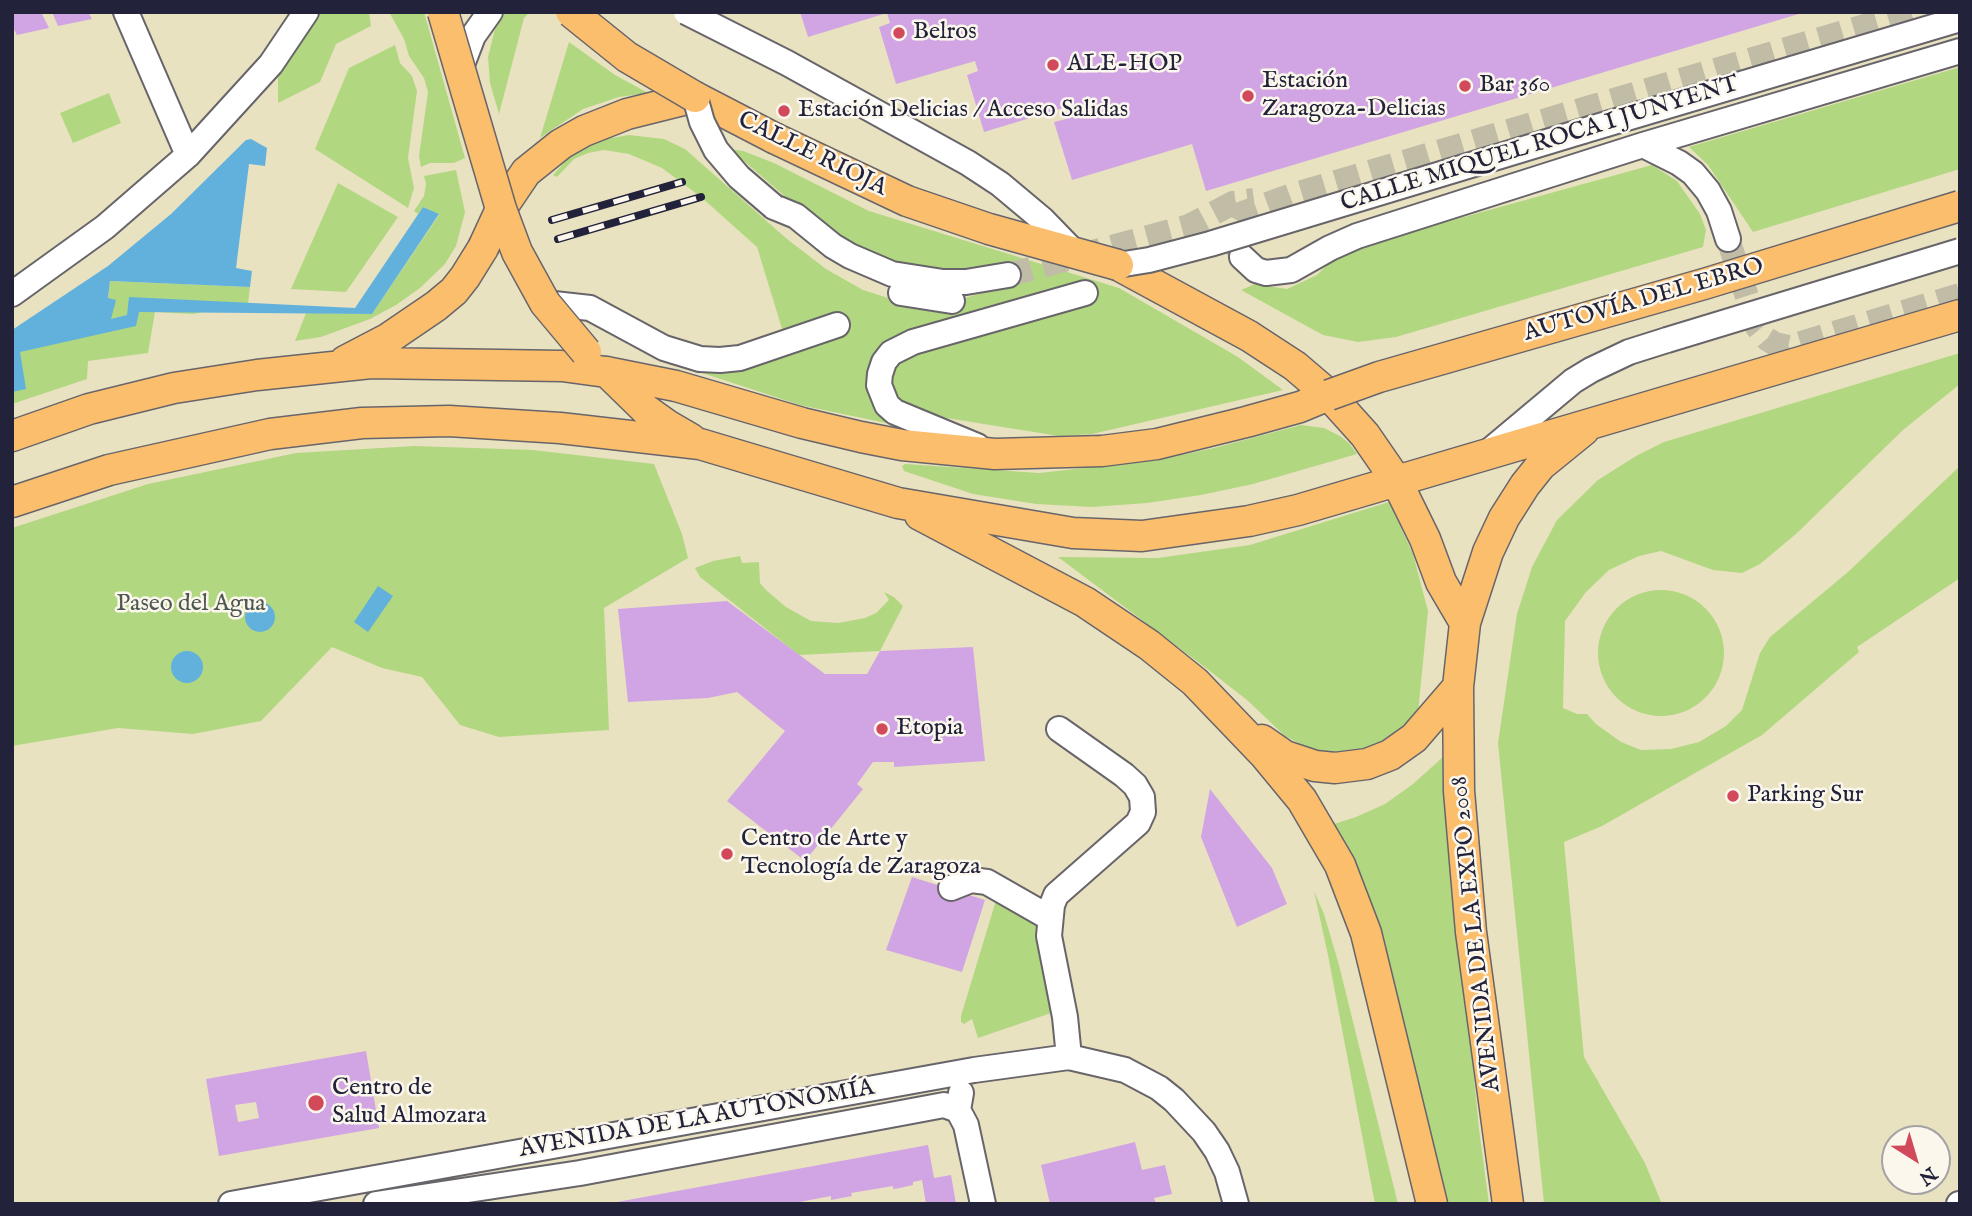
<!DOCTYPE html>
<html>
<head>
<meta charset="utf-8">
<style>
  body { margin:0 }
  #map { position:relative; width:1972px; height:1216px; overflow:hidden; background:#e9e2c1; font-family:"IM FELL English",serif }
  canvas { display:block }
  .frame { position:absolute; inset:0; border:14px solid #22223b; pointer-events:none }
  .north { position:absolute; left:1881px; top:1125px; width:70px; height:70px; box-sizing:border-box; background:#fbf7ec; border:2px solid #a4a2a5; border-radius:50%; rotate:143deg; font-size:19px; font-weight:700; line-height:28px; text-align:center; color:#22223b }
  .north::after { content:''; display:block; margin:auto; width:24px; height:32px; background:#d1495b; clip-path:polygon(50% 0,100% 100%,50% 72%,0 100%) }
</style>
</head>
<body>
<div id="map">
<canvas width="1972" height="1216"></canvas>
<div class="frame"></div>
<div class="north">N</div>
</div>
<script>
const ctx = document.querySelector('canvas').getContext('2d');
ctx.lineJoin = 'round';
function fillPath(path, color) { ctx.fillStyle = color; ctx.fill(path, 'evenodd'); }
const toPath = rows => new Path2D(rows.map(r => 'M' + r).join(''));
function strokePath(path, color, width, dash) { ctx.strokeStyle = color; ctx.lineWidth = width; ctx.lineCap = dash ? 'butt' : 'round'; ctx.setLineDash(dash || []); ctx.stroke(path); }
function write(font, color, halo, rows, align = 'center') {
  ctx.font = font + ' "IM FELL English",serif'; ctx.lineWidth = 5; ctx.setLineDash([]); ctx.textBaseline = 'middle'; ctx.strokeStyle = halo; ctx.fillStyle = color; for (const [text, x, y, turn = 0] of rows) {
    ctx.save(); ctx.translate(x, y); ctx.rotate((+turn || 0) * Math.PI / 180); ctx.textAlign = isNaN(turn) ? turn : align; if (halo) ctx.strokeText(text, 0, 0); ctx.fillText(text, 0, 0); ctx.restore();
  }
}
const green = toPath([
  [320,12,369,12,371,26,336,44,320,82,278,103,278,73],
  [389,12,424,12,465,158,454,163,430,163,421,167,419,156,428,92,424,78,409,56,404,39],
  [506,12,530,12,524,18,499,114,490,83,488,57,495,29],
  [569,42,615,75,648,93,619,97,583,109,540,138],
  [395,45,400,63,412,76,417,91,408,158,414,188,408,208,315,149,349,68],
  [1960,67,1960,169,1753,232,1708,165,1689,147],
  [109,93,121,123,73,143,60,113],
  [629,135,664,139,685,149,787,239,826,269,863,290,926,310,1004,286,949,272,917,270,883,259,825,231,730,149,743,151,774,163,869,211,1119,288,1238,357,1283,390,1092,434,1059,436,915,413,897,404,882,352,900,426,800,405,687,368,718,373,732,370,845,333,827,315,783,332,757,247,701,197,662,168,629,154,604,150,588,153,574,159,557,177,553,175,573,153,599,140],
  [1652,165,1677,181,1700,214,1706,230,1703,247,1396,337,1358,342,1323,335,1241,290,1255,284,1287,289,1317,275,1341,251],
  [456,170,465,212,456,246,445,264,420,288,396,305,370,319,321,337,295,341,306,313,372,314,439,215,423,207,418,214,414,211,424,196,426,184,424,176],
  [338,183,398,217,346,292,291,289],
  [110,281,250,287,248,304,193,314,155,312,148,353,88,361,87,379,12,404,12,343,115,300,108,299],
  [1960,353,1960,384,1903,430,1796,534,1760,564,1742,573,1713,570,1661,551,1639,556,1609,570,1586,592,1565,621,1563,708,1577,714,1587,714,1596,724,1621,742,1641,750,1671,749,1699,742,1726,726,1742,710,1760,653,1770,637,1848,572,1960,466,1960,578,1857,647,1859,652,1762,735,1602,826,1564,842,1584,1057,1645,1163,1662,1204,1544,1204,1498,743,1517,614,1532,567,1557,520,1598,480,1636,456,1664,442],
  [1301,425,1324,428,1340,436,1350,444,1357,454,1253,484,1201,495,1147,503,1092,507,1036,504,973,494,904,471,902,466,905,464,1039,473,1157,460,1214,448],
  [414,446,533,450,654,464,682,534,688,558,604,608,609,730,499,737,460,725,422,677,382,668,332,647,261,721,193,734,118,728,12,746,12,528,148,484,296,453],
  [1389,502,1413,554,1428,611,1418,713,1391,736,1366,749,1334,752,1310,749,1285,736,1247,700,1206,668,1058,557,1158,558,1250,545],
  [740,556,742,563,759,562,760,583,767,591,786,607,811,621,838,623,865,618,876,613,889,600,884,592,894,597,903,606,880,651,799,655,700,577,695,568,713,561],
  '1598 653a63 63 0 1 1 126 0a63 63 0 1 1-126 0Z',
  [1443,757,1479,1129,1489,1204,1449,1204,1385,951,1331,825,1356,817,1385,804,1413,784],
  [1314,891,1324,914,1339,965,1398,1204,1375,1204,1328,955],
  [997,897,1038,924,1057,1011,978,1038,972,1019,964,1024,961,1022,961,1016]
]);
const water = toPath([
  [251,139,267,148,265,166,249,164,236,268,252,271,250,287,110,281,108,298,116,300,111,319,127,315,129,297,355,308,423,207,439,214,372,314,139,312,136,326,20,352,26,389,12,392,12,330,108,266,171,214,246,140],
  [378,586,393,596,368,632,354,622],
  '245 617a15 15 0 1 1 30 0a15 15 0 1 1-30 0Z',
  '171 667a16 16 0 1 1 32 0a16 16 0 1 1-32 0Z'
]);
const building = toPath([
  [12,12,41,12,49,28,17,35,12,26],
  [52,12,88,12,92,19,58,26],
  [800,12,1802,12,1802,13,1206,191,1192,144,1072,180,1054,122,1066,119,1063,108,984,132,967,75,978,71,975,61,896,84,879,27,890,23,887,13,808,37],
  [727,601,825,674,867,674,880,651,973,647,985,761,894,767,894,762,873,762,857,784,863,789,805,861,727,801,785,731,737,692,708,698,628,702,618,609],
  [1210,789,1272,868,1287,904,1237,927,1201,837],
  [912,877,985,900,962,972,886,950],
  [366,1051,379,1128,219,1156,206,1079],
  [256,1102,259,1118,238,1122,235,1105],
  [1135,1142,1142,1170,1165,1165,1172,1194,1154,1198,1156,1204,1050,1204,1041,1165],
  [928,1145,934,1178,951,1175,956,1204,926,1204,922,1180,913,1182,913,1185,900,1188,893,1189,893,1186,851,1193,852,1196,831,1200,831,1196,789,1204,606,1204]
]);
const minorTunnel = toPath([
  [1728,239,1757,327,1767,339,1775,344,1788,347,1960,295],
  [1240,254,1236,245,1233,227,1240,214,1292,195,1912,12],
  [1008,275,1189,226,1233,203,1254,200]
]);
const minor = toPath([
  [126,12,188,155],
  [460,70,473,36,490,12],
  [1583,131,1960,19],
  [1643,145,1679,163,1693,173,1708,191,1719,211,1728,239],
  [774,207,796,216,833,246,850,256,892,274,943,282,966,282,1008,275],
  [1242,257,1256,270,1266,273,1291,270,1330,248,1357,236,1643,145,1960,51],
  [901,293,952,301],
  [12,294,105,227,188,155,271,64,306,12],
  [545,303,590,308,664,348,700,359,720,360,740,358,837,325],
  [977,446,895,412,887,405,879,385,880,374,884,362,891,353,913,342,1085,293],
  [1487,453,1573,381,1591,370,1629,352,1667,340],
  [1059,729,1124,775,1135,785,1142,797,1143,812,1138,823,1056,895,1052,905,1049,936,1065,1017,1069,1057],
  [951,888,971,880,987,882,1050,918],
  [961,1093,958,1110,966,1125,983,1204],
  [231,1204,974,1070,1069,1057,1125,1070,1159,1088,1174,1100,1204,1132,1217,1151,1227,1172,1236,1204],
  [376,1204,580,1173,944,1105,958,1110],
  [1959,1204,1960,1204]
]);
const major = toPath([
  [501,209,526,172,561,144,584,131,627,114,695,97,774,138],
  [1118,265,1249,336,1295,366,1329,395,1365,435,1396,480,1425,539,1441,582,1465,623],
  [345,361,389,338,436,306,454,291,465,277,483,248],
  [607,372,646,410,667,425,691,439],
  [12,436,89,409,174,388,257,375,371,363,562,366,606,372,676,386,802,423,861,437,902,445,995,454,1102,451,1157,444,1246,422,1300,407,1329,395],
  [12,502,109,470,270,434,362,423,449,421,560,428,700,444,898,503,1073,533,1142,536,1249,521,1298,510,1960,315],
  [920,515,1085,602,1149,645,1195,682,1264,754,1302,800,1340,865,1366,933,1432,1204],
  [1262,740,1285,756,1315,766,1335,768,1367,764,1390,755,1414,738,1458,687],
  [1508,1204,1471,932,1459,791,1458,687,1465,623,1488,552,1504,518,1525,485,1541,465,1584,430]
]);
const rail = toPath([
  [552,220,682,182],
  [558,239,701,197]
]);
const minorBridge = toPath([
  [686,12,787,63,968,163,1000,184,1043,220,1075,253],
  [695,97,702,122,716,150,739,177,774,207],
  [1118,265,1149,260,1210,244,1583,131],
  [1667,340,1960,251]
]);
const majorBridge = toPath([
  [443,12,501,209,517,252,545,303,586,352],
  [571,12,627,57,695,97],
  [774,138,907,201,989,229,1118,265],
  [483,248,501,209],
  [1329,395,1379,377,1704,284,1960,206]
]);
const markers = [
  [899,33,7,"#d1495b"],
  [1053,65,7,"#d1495b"],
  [1465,86,7,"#d1495b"],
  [1248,96,7,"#d1495b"],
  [784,111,7,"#d1495b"],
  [882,729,7,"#d1495b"],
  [1733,796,7,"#d1495b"],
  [727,854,7,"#d1495b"],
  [316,1103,9,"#d1495b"]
];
const poiNames = [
  ["Belros",913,33],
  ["ALE-HOP",1067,65],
  ["Estación",1262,82],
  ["Zaragoza-Delicias",1262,110],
  ["Bar 360",1479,86],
  ["Estación Delicias / Acceso Salidas",798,111],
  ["Etopia",896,729],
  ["Parking Sur",1747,796],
  ["Centro de Arte y",741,840],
  ["Tecnología de Zaragoza",741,868],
  ["Centro de",332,1089],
  ["Salud Almozara",332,1117]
];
const streetNames = [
  ["CALLE MIQUEL ROCA I JUNYENT",1540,145,-17],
  ["CALLE RIOJA",812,155,26],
  ["AUTOVÍA DEL EBRO",1644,301,-16],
  ["AVENIDA DE LA EXPO 2008",1477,934,-96],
  ["AVENIDA DE LA AUTONOMÍA",697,1120,-10]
];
const parkNames = [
  ["Paseo del Agua",191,605]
];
fillPath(green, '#b2d781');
fillPath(water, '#61b1dc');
fillPath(building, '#d1a5e3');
strokePath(minorTunnel, '#c1bca6', 24, [24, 12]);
strokePath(minor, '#68656a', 28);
strokePath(major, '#68656a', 33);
strokePath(minor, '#fff', 24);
strokePath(major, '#fabe6d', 30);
strokePath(rail, '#22223b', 8);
strokePath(rail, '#fbf7ec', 5, [16]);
strokePath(minorBridge, '#68656a', 28, []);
strokePath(majorBridge, '#68656a', 33, []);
strokePath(minorBridge, '#fff', 24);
strokePath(majorBridge, '#fabe6d', 30);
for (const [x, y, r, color] of markers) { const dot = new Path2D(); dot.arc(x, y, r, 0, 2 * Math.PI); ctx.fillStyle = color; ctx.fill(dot); strokePath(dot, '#fbf7ec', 2.5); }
write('24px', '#22223b', '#fbf7ec', poiNames, 'left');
write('24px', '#22223b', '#fbf7ec', streetNames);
write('24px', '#4d5850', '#fbf7ec', parkNames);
</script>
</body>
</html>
